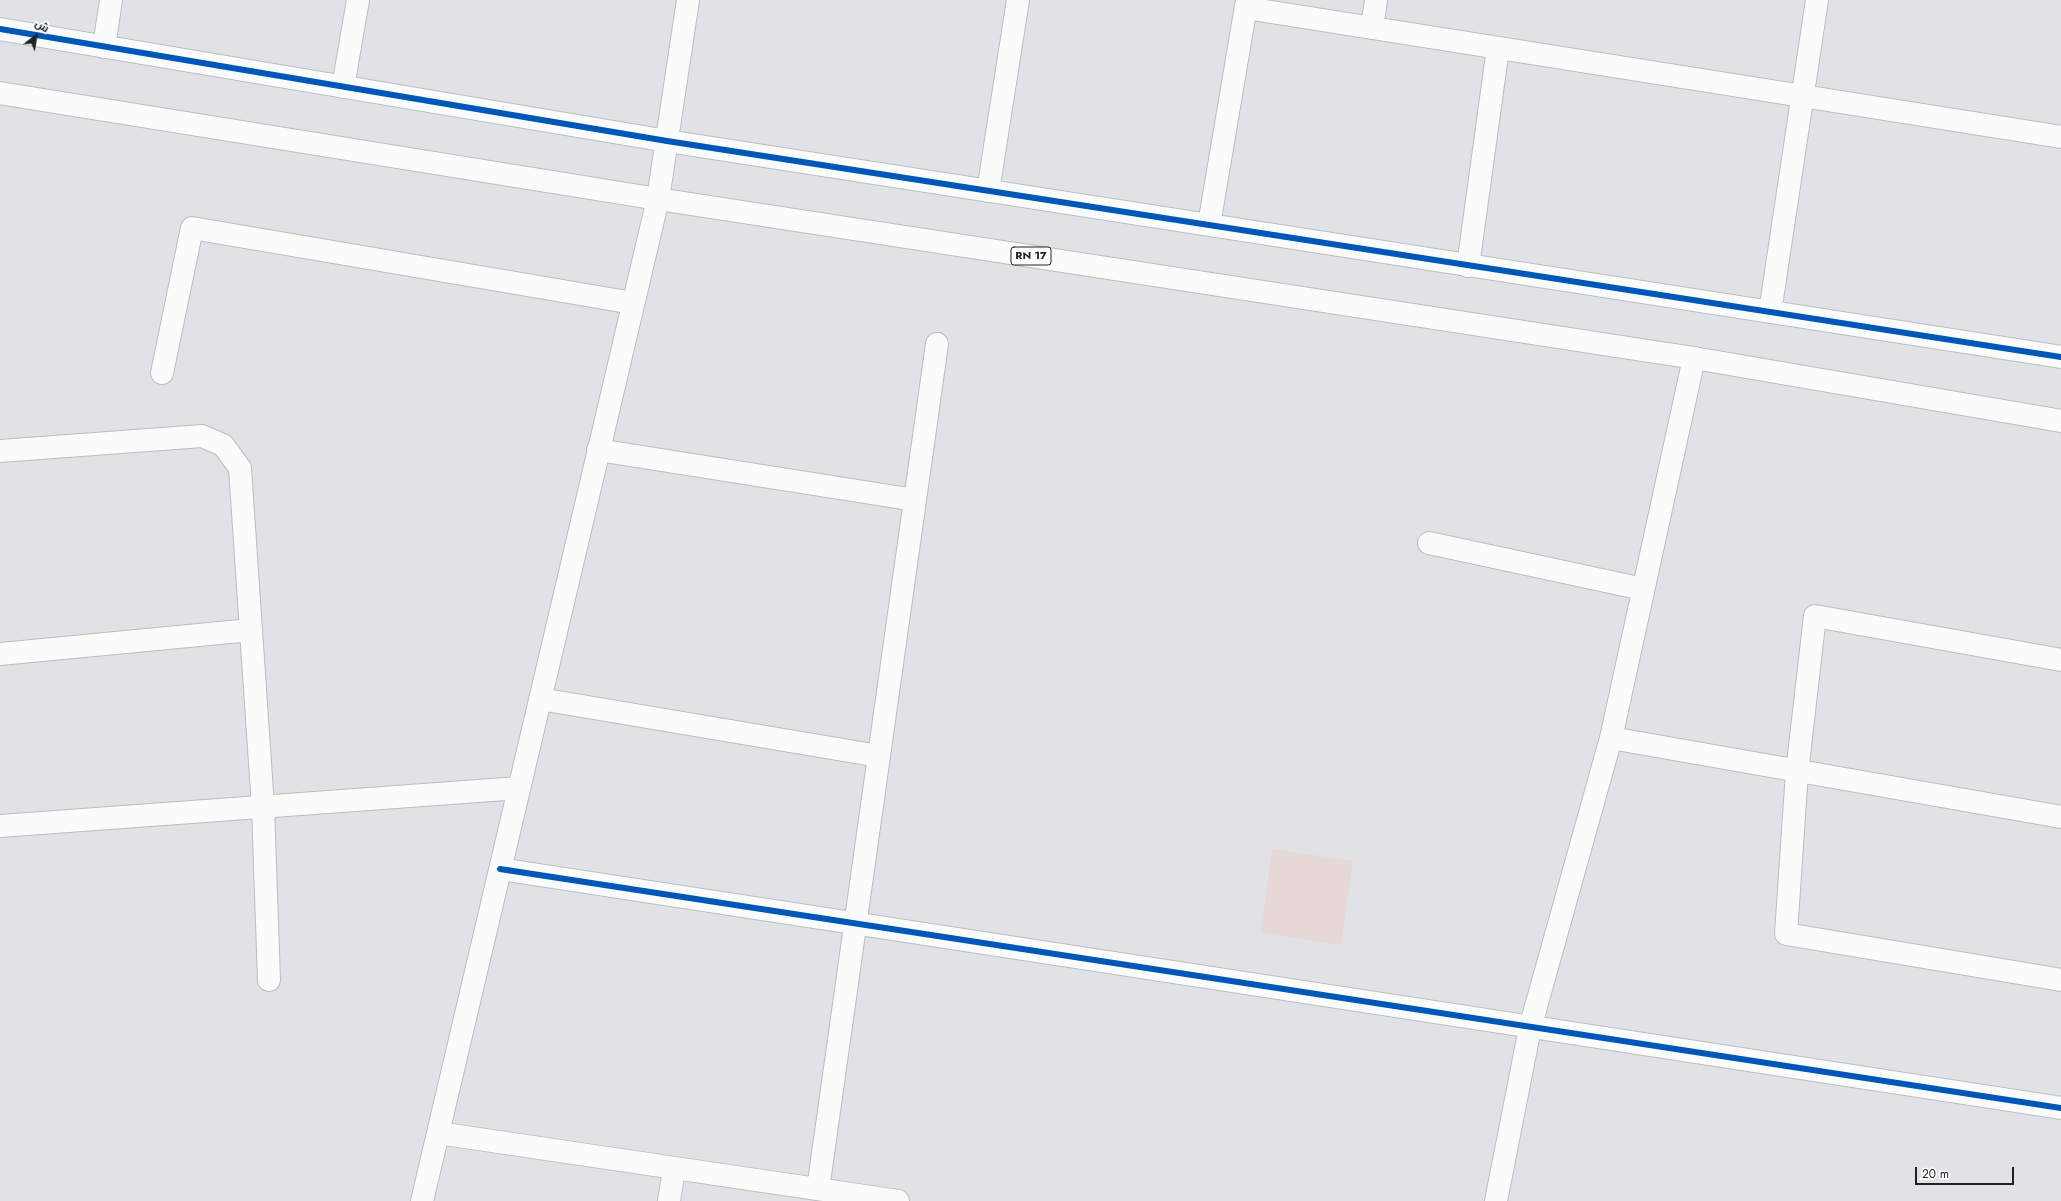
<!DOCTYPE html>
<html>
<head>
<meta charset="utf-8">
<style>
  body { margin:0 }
  #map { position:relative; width:2061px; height:1201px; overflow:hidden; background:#e0e2e6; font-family:Jost,Cairo,sans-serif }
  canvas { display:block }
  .north { position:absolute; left:16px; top:16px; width:40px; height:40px; -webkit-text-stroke:3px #fff; paint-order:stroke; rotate:31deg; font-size:11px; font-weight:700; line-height:16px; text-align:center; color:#212224 }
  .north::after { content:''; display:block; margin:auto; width:14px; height:18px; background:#212224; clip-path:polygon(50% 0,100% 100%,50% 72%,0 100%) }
  .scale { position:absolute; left:1915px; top:1167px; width:99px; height:18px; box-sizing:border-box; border:2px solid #212224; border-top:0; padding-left:5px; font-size:12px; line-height:14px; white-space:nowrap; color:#212224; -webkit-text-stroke:3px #fff; paint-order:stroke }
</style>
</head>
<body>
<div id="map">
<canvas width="2061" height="1201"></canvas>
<div class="north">ش</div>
<div class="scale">20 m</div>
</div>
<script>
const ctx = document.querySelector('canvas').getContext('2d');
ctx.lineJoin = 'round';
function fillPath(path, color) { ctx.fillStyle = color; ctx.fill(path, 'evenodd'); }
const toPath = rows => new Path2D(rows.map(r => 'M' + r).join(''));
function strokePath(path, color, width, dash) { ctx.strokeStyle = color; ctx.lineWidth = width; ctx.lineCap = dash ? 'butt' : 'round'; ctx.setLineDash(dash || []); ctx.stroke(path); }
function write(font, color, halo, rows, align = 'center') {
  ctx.font = font + ' Jost,sans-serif'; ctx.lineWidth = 4; ctx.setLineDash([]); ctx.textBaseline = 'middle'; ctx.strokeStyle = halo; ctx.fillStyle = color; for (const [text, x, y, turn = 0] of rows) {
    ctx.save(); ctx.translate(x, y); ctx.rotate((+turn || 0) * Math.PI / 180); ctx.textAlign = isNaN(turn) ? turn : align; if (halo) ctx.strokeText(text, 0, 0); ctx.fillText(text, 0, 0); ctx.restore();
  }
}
const medical = toPath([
  [1272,849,1353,861,1341,945,1261,933]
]);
const minor = toPath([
  [1246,8,2061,137],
  [1372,28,1376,0],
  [0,29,667,141,2061,357],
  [104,47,111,0],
  [343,87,358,0],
  [988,191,1018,0],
  [1209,225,1247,0],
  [1468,266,1498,48],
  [1770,312,1817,0],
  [162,373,192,228,633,303],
  [598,450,915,500],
  [0,451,202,436,223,445,240,468,263,807,269,980],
  [1429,543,1643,589],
  [0,654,251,630],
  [2061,660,1815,616,1797,772,1786,934,2061,980],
  [540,699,879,756],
  [1611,738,2061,817],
  [0,826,519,788],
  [500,869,2061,1108],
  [438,1133,898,1201],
  [818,1189,937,344],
  [422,1201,658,199,688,0],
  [669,1201,674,1169],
  [1496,1201,1530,1028,1611,738,1694,358]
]);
const major = toPath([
  [0,93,658,199,1694,358,2061,421]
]);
const cycleway = toPath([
  [0,29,667,141,2061,357],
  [500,869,2061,1108]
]);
const shields = [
  [1031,256,40]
];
const shieldNames = [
  ["RN 17",1031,256]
];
fillPath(medical, '#e6d8d7');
strokePath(minor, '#bcbdc1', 24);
strokePath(major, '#bcbdc1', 24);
strokePath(minor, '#fafbfb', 22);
strokePath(major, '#fafbfb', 22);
strokePath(cycleway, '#0057b8', 6);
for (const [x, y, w] of shields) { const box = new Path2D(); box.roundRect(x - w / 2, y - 9, w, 18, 3); ctx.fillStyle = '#fff'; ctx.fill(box); strokePath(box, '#212224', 1); }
write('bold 11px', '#212224', null, shieldNames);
</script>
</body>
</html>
